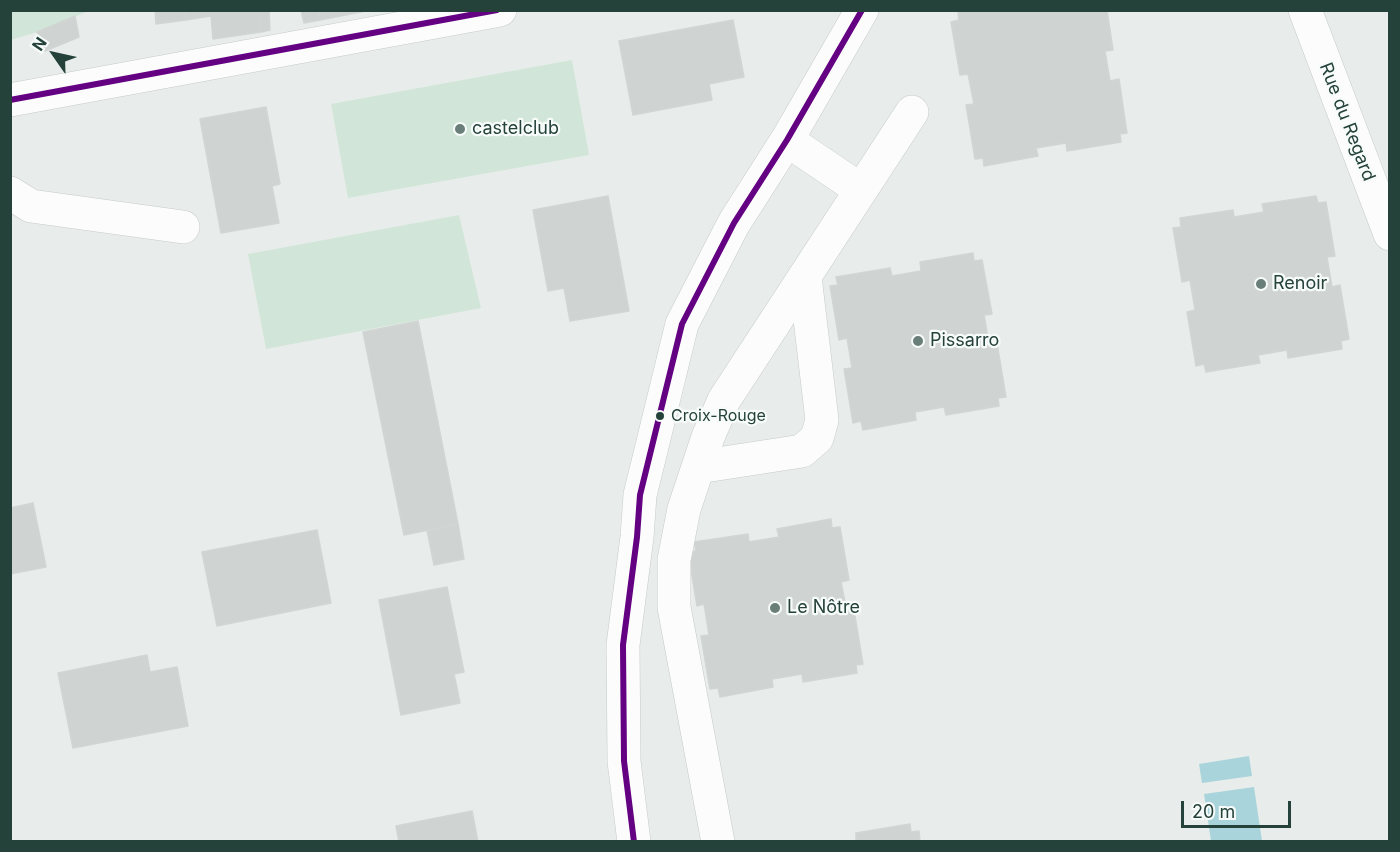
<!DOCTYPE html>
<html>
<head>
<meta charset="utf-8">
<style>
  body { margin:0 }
  #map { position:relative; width:1400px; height:852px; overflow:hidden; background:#e8edeb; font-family:Inter,sans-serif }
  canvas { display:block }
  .frame { position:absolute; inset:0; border:12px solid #24423a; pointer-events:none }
  .north { position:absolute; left:24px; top:24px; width:60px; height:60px; -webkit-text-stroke:4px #f7fbf9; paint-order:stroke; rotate:304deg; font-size:16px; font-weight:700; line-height:24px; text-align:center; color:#24423a }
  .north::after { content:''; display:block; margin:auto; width:21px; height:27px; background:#24423a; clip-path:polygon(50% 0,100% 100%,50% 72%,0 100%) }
  .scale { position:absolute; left:1181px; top:801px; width:110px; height:27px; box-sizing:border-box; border:3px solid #24423a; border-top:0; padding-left:8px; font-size:18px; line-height:21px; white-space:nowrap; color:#24423a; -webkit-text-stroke:4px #f7fbf9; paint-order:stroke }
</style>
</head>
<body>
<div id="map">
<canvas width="1400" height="852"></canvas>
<div class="frame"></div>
<div class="north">N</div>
<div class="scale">20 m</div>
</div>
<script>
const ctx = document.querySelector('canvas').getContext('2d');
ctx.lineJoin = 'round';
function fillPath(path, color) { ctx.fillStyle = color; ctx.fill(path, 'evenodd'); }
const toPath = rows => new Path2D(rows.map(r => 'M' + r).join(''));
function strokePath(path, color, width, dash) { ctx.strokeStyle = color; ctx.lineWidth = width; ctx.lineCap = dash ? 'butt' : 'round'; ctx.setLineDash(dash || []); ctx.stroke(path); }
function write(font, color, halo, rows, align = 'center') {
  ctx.font = font + ' Inter,sans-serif'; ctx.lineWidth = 4.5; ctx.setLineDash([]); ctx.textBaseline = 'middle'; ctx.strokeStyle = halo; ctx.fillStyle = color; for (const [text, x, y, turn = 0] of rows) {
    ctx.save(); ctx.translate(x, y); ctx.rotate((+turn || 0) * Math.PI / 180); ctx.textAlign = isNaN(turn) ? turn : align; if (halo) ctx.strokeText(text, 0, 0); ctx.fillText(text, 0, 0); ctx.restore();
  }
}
const green = toPath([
  [11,11,89,11,37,32,11,40],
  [572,60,589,155,348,198,331,104],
  [459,215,481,308,266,349,248,254]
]);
const water = toPath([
  [1249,756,1252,776,1202,783,1199,764],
  [1254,787,1262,841,1211,841,1204,794]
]);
const building = toPath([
  [155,10,186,10,186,20,156,24,155,10],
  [186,10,259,10,261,32,213,39,211,16,186,20,186,10],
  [259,10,269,10,270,30,261,32,259,10],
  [301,10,318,10,320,20,304,23,301,10],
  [318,10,371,10,320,20,318,10],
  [970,10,1107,10,1113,50,1105,51,1110,81,1119,79,1127,133,1120,134,1121,142,1067,151,1066,143,1036,148,1038,156,984,166,983,158,975,159,966,105,974,104,968,74,960,75,951,22,959,20,958,13,970,10],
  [75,16,79,37,45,51,37,32,75,16],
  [733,20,744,77,709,84,712,100,633,115,619,41,733,20],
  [266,107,280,184,272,186,279,223,221,233,200,119,266,107],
  [608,196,629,311,570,321,564,288,548,291,533,210,608,196],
  [1316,196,1318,203,1326,202,1335,256,1327,257,1332,287,1340,285,1349,339,1341,341,1342,349,1288,358,1287,350,1258,355,1260,363,1206,372,1204,364,1196,366,1187,312,1195,310,1190,280,1182,282,1173,228,1181,227,1180,218,1233,210,1234,217,1264,212,1262,204,1316,196],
  [973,253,974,261,982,260,992,314,984,315,989,344,997,343,1006,397,998,398,999,406,946,415,944,407,915,412,916,420,863,430,861,421,853,423,844,369,852,368,847,338,839,340,830,286,838,285,836,277,890,268,892,276,921,271,920,262,973,253],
  [418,321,458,524,404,535,363,332,418,321],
  [33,503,46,567,10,574,10,508,33,503],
  [831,519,832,528,840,527,849,580,841,582,847,612,854,610,863,664,856,665,857,673,803,682,802,674,772,679,773,687,720,697,718,688,710,689,701,636,709,635,704,604,697,606,688,552,696,551,694,542,748,534,749,542,779,537,777,529,831,519],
  [458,524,464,559,434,565,427,530,458,524],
  [317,530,331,603,217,626,202,552,317,530],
  [447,587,464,672,454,674,460,703,401,715,379,600,447,587],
  [147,655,150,672,177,667,188,726,73,748,58,673,147,655],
  [472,811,478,842,399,842,396,826,472,811],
  [910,824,911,832,919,831,920,842,856,842,856,833,910,824]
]);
const minor = toPath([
  [1305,10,1390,234],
  [10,100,500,10],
  [787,140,861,190],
  [10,193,31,206,183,227],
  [698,467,802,451,817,438,822,420,805,277],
  [634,842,624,761,623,645,637,537,640,495,682,324,734,223,787,140,862,10],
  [718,842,674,607,674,560,684,509,708,437,724,400,912,112]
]);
const bus1 = toPath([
  [10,100,497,10],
  [634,842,624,761,623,645,637,537,640,495,682,324,734,223,787,140,862,10]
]);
const markers = [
  [460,129,6,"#697e78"],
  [1261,284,6,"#697e78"],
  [918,341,6,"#697e78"],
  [660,416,5,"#24423a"],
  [775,608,6,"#697e78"]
];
const busNames = [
  ["Croix-Rouge",671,416]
];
const streetNames = [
  ["Rue du Regard",1347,122,69]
];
const poiNames = [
  ["castelclub",472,129],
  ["Renoir",1273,284],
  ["Pissarro",930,341],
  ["Le Nôtre",787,608]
];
fillPath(green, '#d1e6d8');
fillPath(water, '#a9d4db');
fillPath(building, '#cfd4d2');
strokePath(building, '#d1d6d4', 1.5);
strokePath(minor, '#c5cac8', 34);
strokePath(minor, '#fcfcfc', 33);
strokePath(bus1, '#640082', 6);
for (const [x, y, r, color] of markers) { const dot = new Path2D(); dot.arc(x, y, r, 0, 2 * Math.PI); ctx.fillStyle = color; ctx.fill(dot); strokePath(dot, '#f7fbf9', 2); }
write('16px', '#24423a', '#f7fbf9', busNames, 'left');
write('18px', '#24423a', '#f7fbf9', streetNames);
write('18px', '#24423a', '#f7fbf9', poiNames, 'left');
</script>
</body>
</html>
